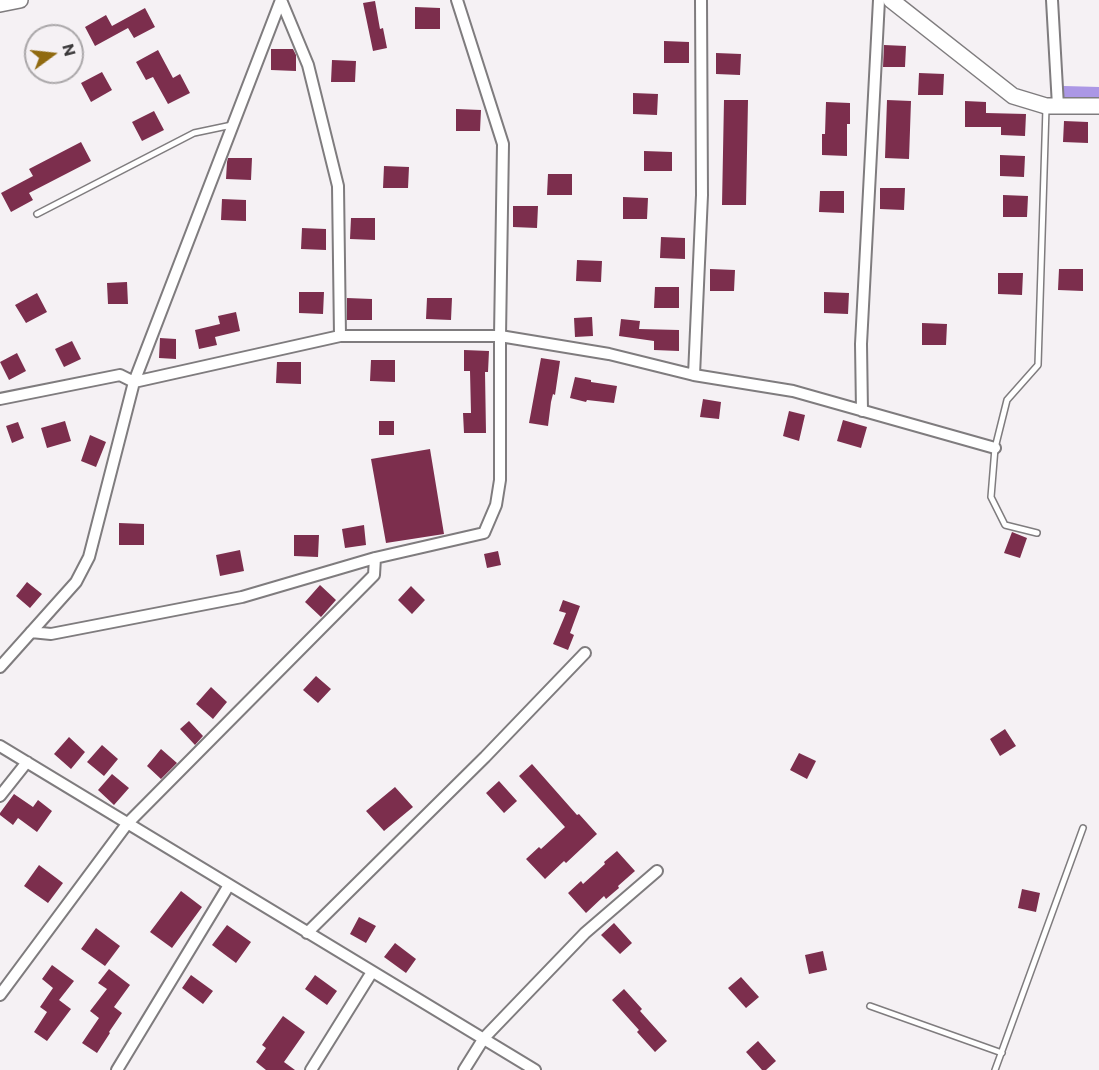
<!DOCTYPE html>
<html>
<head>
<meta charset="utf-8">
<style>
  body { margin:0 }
  #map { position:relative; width:1099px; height:1070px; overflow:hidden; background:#f5f1f4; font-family:Commissioner,sans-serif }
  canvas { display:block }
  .north { position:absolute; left:24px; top:24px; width:60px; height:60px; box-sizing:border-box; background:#f5f1f4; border:2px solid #aaa7a9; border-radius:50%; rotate:75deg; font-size:16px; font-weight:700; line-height:24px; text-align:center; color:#3a3839 }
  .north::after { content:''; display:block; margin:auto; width:21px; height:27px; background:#906a10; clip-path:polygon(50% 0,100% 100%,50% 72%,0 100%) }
</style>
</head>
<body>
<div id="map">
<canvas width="1099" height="1070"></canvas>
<div class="north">N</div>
</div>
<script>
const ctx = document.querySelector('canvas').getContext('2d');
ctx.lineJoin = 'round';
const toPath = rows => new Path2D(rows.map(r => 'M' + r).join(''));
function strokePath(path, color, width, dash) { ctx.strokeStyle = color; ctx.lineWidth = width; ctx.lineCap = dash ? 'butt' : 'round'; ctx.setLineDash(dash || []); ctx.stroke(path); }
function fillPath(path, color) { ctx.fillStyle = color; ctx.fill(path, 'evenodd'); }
const canal = toPath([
  [1064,93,1099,94]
]);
const building = toPath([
  [375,1,380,29,383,28,387,48,373,51,363,3],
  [415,7,440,8,440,29,415,29],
  [145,8,155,27,134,38,128,28,95,46,85,27,106,15,112,26],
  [664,41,689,42,689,63,664,63],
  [884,45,906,46,905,67,883,67],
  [271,49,293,49,296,55,296,71,271,70],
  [158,50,173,78,180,74,190,93,168,104,153,77,146,80,136,62],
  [716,53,741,54,740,75,716,74],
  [332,60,356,61,355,82,331,82],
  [102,72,112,90,91,102,81,83],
  [919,73,944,74,943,95,918,95],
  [633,93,658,94,657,115,633,114],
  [724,100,748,100,746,205,722,205],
  [887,100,911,101,909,159,885,158],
  [965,101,986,102,986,113,1026,114,1025,136,1001,135,1001,127,965,127],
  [826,102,850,103,850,124,847,124,847,156,822,155,822,134,825,134],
  [456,109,481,110,480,131,456,131],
  [154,111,164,130,142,141,132,122],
  [1064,121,1088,122,1088,143,1063,142],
  [81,142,91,161,29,193,33,200,11,212,1,193,33,176,29,169],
  [644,151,672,152,672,171,644,171],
  [1000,155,1025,156,1024,177,1000,176],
  [228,158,252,158,251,180,226,179,227,162],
  [384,166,409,167,408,188,383,188],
  [548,174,572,174,572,195,547,195],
  [880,188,905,188,904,210,880,209],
  [820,191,844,191,844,213,819,212],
  [1003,195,1028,196,1027,217,1003,217],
  [623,197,648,198,647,219,623,219],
  [222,199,246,200,246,221,221,220],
  [513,206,538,206,537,228,513,227],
  [351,218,375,218,375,240,350,239],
  [302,228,326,229,326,250,301,249],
  [661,237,685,238,685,259,660,258],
  [577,260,602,261,601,282,576,281],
  [710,269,735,270,734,291,710,291],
  [1059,269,1083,269,1083,291,1058,290],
  [998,273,1023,273,1022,295,998,294],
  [127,282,128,304,108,304,107,283],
  [655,287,679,287,679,308,654,308],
  [299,292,324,292,323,314,299,313],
  [824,292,849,293,848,314,824,313],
  [37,293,47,312,26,323,15,305],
  [347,298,372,299,372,320,347,320],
  [427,298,452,298,451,320,426,319],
  [236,312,240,331,215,337,217,345,199,349,195,330,220,324,218,316],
  [592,317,593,336,575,337,574,318],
  [621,319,640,321,639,329,679,330,679,351,654,350,654,341,619,336],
  [922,323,947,324,946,345,922,345],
  [160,338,176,339,176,359,159,358],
  [72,341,81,359,64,367,55,349],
  [464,350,489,351,488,372,485,372,486,433,464,433,463,413,471,413,470,371,464,371],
  [17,353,26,371,9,380,0,362],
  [541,358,560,361,555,395,553,394,551,402,548,426,529,423],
  [371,360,395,360,395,382,370,381],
  [277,362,301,362,301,384,276,383],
  [575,377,591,380,591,382,617,386,614,403,587,400,586,402,570,398],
  [703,399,721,402,719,419,700,417],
  [789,411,805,415,799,441,783,436],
  [843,420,867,427,861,448,837,441],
  [65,421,71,441,47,448,41,428],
  [379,421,394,421,394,435,379,435],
  [18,422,24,438,12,443,6,426],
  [90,435,106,442,96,467,81,461],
  [430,449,444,534,386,543,371,459],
  [119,523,144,524,144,545,119,545],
  [364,525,366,545,345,548,342,529],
  [1012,532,1027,538,1020,558,1004,553],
  [294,535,319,535,318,557,294,556],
  [240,550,244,571,220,576,216,555],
  [498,551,501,565,487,568,484,554],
  [27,582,42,594,30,608,16,596],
  [320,585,336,600,321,617,305,602],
  [411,586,425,600,412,614,398,600],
  [563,600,580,606,570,633,574,635,568,650,553,644,566,613,559,611],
  [316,676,331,689,318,703,303,690],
  [211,687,227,702,213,719,196,704],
  [189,721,203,736,195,745,180,729],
  [1005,729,1016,746,1000,756,990,739],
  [69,737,85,752,71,769,54,754],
  [102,745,118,759,104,776,87,762],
  [161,749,177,763,161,779,147,766],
  [799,753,816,761,807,779,790,770],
  [532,764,577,815,579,814,597,834,566,863,564,861,545,879,526,859,539,847,541,849,565,827,519,776],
  [112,774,129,788,114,805,98,790],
  [499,781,517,801,504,813,486,793],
  [395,787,413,807,384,831,366,811],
  [14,794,33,807,38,800,52,811,37,832,18,818,13,825,0,815,0,813],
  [617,851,635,871,618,886,619,888,606,899,604,896,586,913,568,893,581,881,583,884,605,864,604,862],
  [39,865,63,883,48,903,24,886],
  [1022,889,1040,893,1036,912,1018,908],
  [181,891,202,907,172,948,150,932],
  [359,917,376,926,366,943,350,934],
  [614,923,632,943,620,954,601,935],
  [227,925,251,942,236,963,212,945],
  [96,928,120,946,105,966,81,949],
  [395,943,416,959,406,973,384,957],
  [823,951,827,970,809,974,805,955],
  [52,965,74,981,59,1000,71,1009,47,1041,34,1032,47,1012,40,1007,53,988,42,979],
  [109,969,130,985,114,1007,122,1013,109,1032,110,1033,97,1053,82,1043,99,1018,90,1011,107,989,98,983],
  [191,975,213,991,203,1004,182,988],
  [315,975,337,991,327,1005,305,989],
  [741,977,759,997,746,1008,728,988],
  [624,989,642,1009,640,1011,667,1041,655,1052,637,1032,639,1030,612,1000],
  [283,1016,305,1032,284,1062,295,1070,266,1070,256,1062,266,1048,262,1045],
  [758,1041,776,1061,766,1070,762,1070,746,1052]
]);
const lane = toPath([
  [37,214,194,133,232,125],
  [1037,533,1005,525,991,497,995,448,1007,400,1038,365,1046,108],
  [870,1006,1002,1053],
  [995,1070,1083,828]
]);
const street = toPath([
  [281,0,308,65,338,186,340,336],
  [1052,0,1058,106],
  [694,375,702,195,701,0],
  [0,399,120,375,134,382,340,336,500,336,609,354,694,375,793,391,995,448],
  [862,411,861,344,879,0],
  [31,632,51,634,242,597,375,558,484,533,496,505,500,480,500,336,503,144,457,0],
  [0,667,76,582,89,557,134,382,281,0],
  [0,746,535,1070],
  [0,796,27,762],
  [307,933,485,757,585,653],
  [0,995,127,824,374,575,375,558],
  [117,1070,229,885],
  [311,1070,372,972],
  [464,1070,484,1038,585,933,657,871]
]);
const secondary = toPath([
  [891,0,1013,96,1046,106,1099,106],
  [0,4,20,0]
]);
strokePath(canal, '#ab97e5', 14);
fillPath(building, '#7c2e4d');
strokePath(lane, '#7f7c7e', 8);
strokePath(street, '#7f7c7e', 14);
strokePath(secondary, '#7f7c7e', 18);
strokePath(lane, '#fff', 5);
strokePath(street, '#fff', 10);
strokePath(secondary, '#fff', 15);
</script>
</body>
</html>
